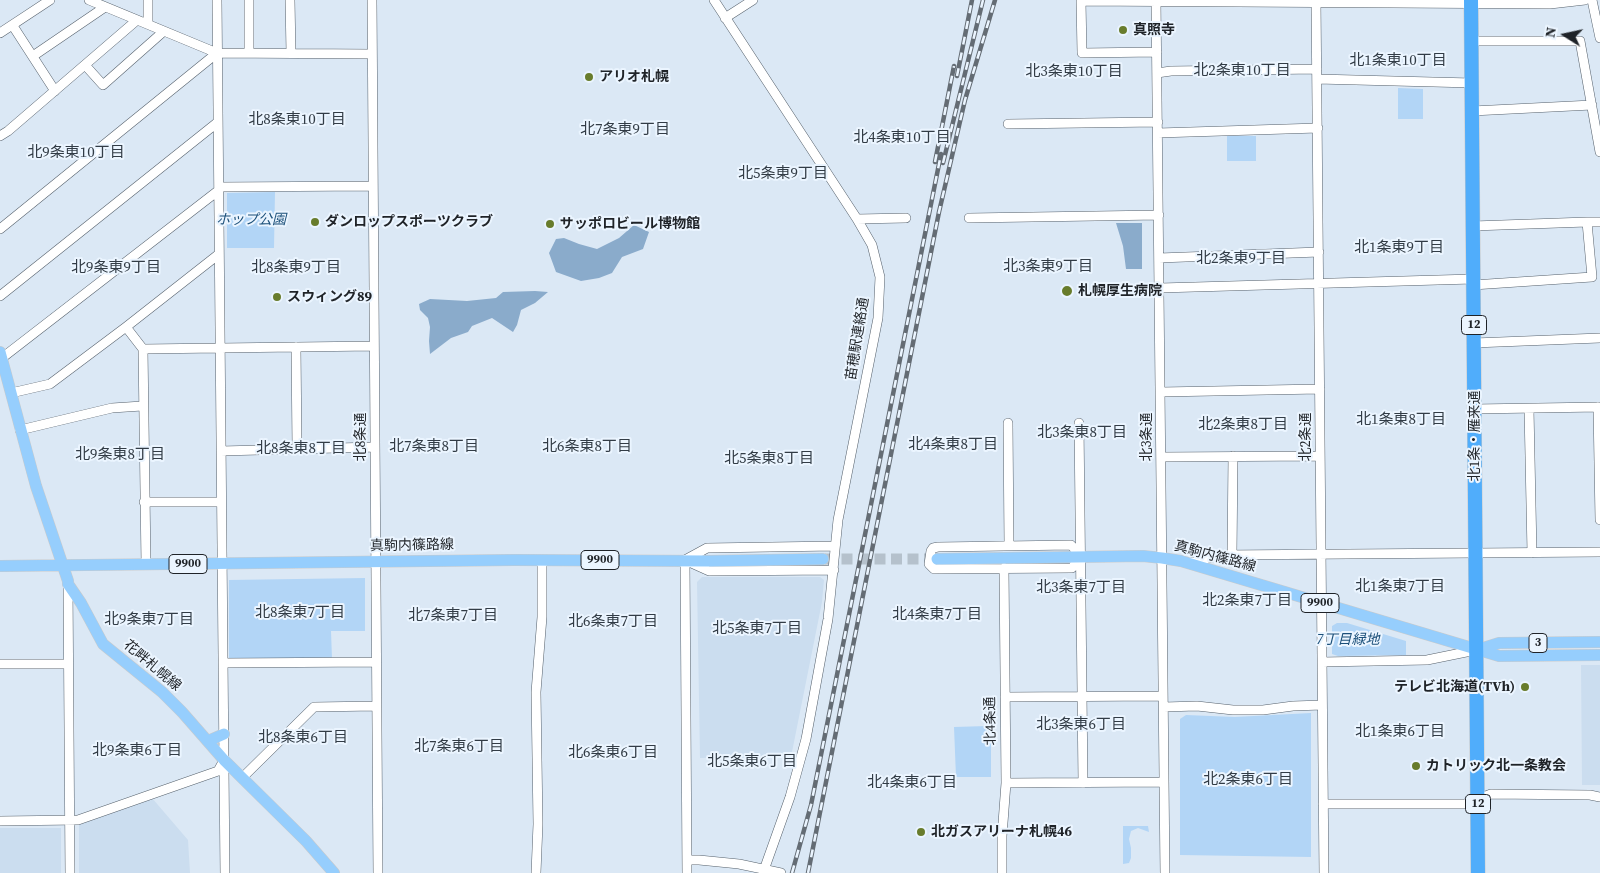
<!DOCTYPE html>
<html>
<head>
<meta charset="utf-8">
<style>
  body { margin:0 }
  #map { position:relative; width:1600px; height:873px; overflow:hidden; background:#dbe8f5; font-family:"Source Serif 4",serif }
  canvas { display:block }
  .north { position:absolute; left:1540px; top:10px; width:50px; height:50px; -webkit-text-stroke:4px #ebf5ff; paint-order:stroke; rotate:280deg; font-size:14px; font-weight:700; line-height:20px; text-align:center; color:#1f2328 }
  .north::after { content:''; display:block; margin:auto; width:18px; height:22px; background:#1f2328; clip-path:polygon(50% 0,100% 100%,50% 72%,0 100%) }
</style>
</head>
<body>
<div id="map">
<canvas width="1600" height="873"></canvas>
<div class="north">N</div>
</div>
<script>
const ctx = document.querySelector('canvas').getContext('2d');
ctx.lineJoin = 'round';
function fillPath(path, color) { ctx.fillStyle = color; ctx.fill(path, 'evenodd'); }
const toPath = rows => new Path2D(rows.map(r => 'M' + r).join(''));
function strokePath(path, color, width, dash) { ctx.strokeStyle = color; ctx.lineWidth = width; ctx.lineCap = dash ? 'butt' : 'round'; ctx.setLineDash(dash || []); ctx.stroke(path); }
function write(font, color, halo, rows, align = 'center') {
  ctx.font = font + ' "Source Serif 4","Noto Sans JP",serif'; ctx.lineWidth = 4; ctx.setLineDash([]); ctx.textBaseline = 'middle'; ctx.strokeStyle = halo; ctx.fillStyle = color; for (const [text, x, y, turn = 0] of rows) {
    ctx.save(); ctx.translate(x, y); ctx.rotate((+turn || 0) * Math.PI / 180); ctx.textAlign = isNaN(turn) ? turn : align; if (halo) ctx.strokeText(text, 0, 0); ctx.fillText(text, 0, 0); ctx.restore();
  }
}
const built = toPath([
  [702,577,820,577,824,580,822,602,791,757,700,758,697,582],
  [1581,665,1600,665,1600,785,1582,785],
  [152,798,188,840,190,873,79,873,79,823],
  [0,828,61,828,61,873,0,873]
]);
const green = toPath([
  [1398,88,1423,89,1423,119,1398,119],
  [1227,136,1256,136,1256,161,1227,161],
  [275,192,274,248,227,248,227,193],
  [365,578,365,631,331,631,332,659,229,659,229,580],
  [1337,623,1347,623,1406,641,1406,655,1338,656,1332,654,1332,626],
  [1311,713,1311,857,1180,855,1180,719,1186,715,1235,717],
  [987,726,991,738,991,777,956,777,954,727],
  [1123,826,1148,826,1149,832,1138,828,1131,831,1129,839,1131,848,1131,858,1129,863,1123,864]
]);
const forest = toPath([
  [1116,223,1142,223,1142,269,1126,269,1123,246],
  [634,225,649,232,643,249,622,257,612,273,599,278,581,281,556,272,549,253,556,239,564,238,579,244,597,249,619,238],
  [535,291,548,292,535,303,521,310,517,325,513,332,492,318,472,326,468,332,451,338,430,354,429,341,430,327,428,318,420,310,419,304,430,299,467,301,496,298,503,292]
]);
const majorTunnel = toPath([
  [825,559,937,559]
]);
const minor = toPath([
  [89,0,217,53,372,54],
  [217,0,225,873],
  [249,0,249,53],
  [290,0,291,53],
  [372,0,378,873],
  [714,0,857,219,872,245,880,277,878,318,838,520,828,619,806,739,790,797,764,870],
  [1156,0,1165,873],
  [1316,0,1324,873],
  [1592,0,1600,38],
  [725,18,753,0],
  [148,24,148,0],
  [13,26,55,91],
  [0,33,50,0],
  [1471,41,1580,41,1600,152],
  [1157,52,1082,53,1081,1,1550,4,1585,0],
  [33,56,105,7],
  [85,65,103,85,164,31],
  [1157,73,1171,71,1317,69],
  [1317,79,1472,83],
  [1472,111,1592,105],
  [1008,124,1158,122],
  [1158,133,1318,128],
  [0,136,8,131,137,20],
  [219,187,373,186],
  [969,218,1159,215],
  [857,219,906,218],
  [1587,222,1600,222],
  [1473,226,1587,222,1592,277,1473,285],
  [0,229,217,53],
  [1159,258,1319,252],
  [1160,288,1473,279],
  [0,296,218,122],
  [126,327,143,349,146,564],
  [1474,343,1600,338],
  [296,347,297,448],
  [143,349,374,346],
  [2,358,219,190],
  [1161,392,1320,389],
  [11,393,50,384,126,327,219,254],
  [1598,407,1600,520],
  [1474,409,1600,407],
  [1529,409,1532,553],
  [1008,423,1009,546],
  [1079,423,1083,783],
  [20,430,112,408,142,406],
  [221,451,375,447],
  [1161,457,1320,456],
  [144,502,221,502],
  [1071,545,1081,556,1072,568,934,569,929,564,931,551,933,548,938,547,1071,545],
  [1232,555,1233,456],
  [685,560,687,873],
  [685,560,707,548,835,546],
  [689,562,709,571,834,570],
  [1189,563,1222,555,1600,552],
  [68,584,70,873],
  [1322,662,1427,660,1476,650],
  [223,663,376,662],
  [0,664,68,664],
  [1005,697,1163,696],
  [1164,707,1197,706,1233,710,1263,710,1293,706,1322,705],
  [242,778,314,707,376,706],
  [1006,783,1164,782],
  [1323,804,1465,804,1491,794,1590,795,1600,797],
  [0,821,78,820,218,771,223,762],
  [687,860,699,860,739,864,781,873],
  [536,873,538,824,536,692,542,617,542,560],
  [1002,873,1002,836,1006,783,1004,568]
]);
const major = toPath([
  [0,352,36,486,68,581,68,584,81,603,103,644,162,692,182,712,224,760,306,841,334,873],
  [937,559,1143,556,1162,558,1181,561,1499,656,1600,655],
  [0,566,514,560,710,561,823,559],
  [1477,650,1499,643,1600,642],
  [208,741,224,734]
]);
const highway = toPath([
  [1471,0,1478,873]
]);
const rail = toPath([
  [957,76,972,0],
  [935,162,954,66],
  [943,163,983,0],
  [792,873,811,805,941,154],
  [808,873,939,212,965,100,995,0]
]);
const markers = [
  [1123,30,5,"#687c2c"],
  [589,77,5,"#687c2c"],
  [315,222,5,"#687c2c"],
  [550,224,5,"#687c2c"],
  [1067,291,6,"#687c2c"],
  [277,297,5,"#687c2c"],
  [1525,687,5,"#687c2c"],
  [1416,766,5,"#687c2c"],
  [921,832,5,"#687c2c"]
];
const shields = [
  [1474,325,25],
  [600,560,38],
  [188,564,38],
  [1320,603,38],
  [1538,643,18],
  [1478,804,25]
];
const shieldNames = [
  ["12",1474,325],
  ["9900",600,560],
  ["9900",188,564],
  ["9900",1320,603],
  ["3",1538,643],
  ["12",1478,804]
];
const poiNames = [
  ["真照寺",1133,30],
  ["アリオ札幌",599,77],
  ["ダンロップスポーツクラブ",325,222],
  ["サッポロビール博物館",560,224],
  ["札幌厚生病院",1078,291],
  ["スウィング89",287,297],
  ["テレビ北海道(TVh)",1515,687,"right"],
  ["カトリック北一条教会",1426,766],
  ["北ガスアリーナ札幌46",931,832]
];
const parkNames = [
  ["ホップ公園",251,220],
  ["7丁目緑地",1348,640]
];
const streetNames = [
  ["苗穂駅連絡通",858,339,-81],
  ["北1条・雁来通",1475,436,-90],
  ["北8条通",361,437,-90],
  ["北3条通",1147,437,-90],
  ["北2条通",1306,437,-90],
  ["真駒内篠路線",412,546,-1],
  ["真駒内篠路線",1215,557,15],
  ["花畔札幌線",152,666,40],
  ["北4条通",991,721,-91]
];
const neighbourhoodNames = [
  ["北1条東10丁目",1398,61],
  ["北2条東10丁目",1242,71],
  ["北3条東10丁目",1074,72],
  ["北8条東10丁目",297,120],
  ["北7条東9丁目",625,130],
  ["北4条東10丁目",902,138],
  ["北9条東10丁目",76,153],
  ["北5条東9丁目",783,174],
  ["北1条東9丁目",1399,248],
  ["北2条東9丁目",1241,259],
  ["北3条東9丁目",1048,267],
  ["北9条東9丁目",116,268],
  ["北8条東9丁目",296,268],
  ["北1条東8丁目",1401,420],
  ["北2条東8丁目",1243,425],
  ["北3条東8丁目",1082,433],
  ["北4条東8丁目",953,445],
  ["北7条東8丁目",434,447],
  ["北6条東8丁目",587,447],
  ["北8条東8丁目",301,449],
  ["北9条東8丁目",120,455],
  ["北5条東8丁目",769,459],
  ["北1条東7丁目",1400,587],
  ["北3条東7丁目",1081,588],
  ["北2条東7丁目",1247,601],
  ["北8条東7丁目",300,613],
  ["北4条東7丁目",937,615],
  ["北7条東7丁目",453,616],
  ["北9条東7丁目",149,620],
  ["北6条東7丁目",613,622],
  ["北5条東7丁目",757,629],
  ["北3条東6丁目",1081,725],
  ["北1条東6丁目",1400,732],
  ["北8条東6丁目",303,738],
  ["北7条東6丁目",459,747],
  ["北9条東6丁目",137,751],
  ["北6条東6丁目",613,753],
  ["北5条東6丁目",752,762],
  ["北2条東6丁目",1248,780],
  ["北4条東6丁目",912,783]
];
fillPath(built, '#cbddef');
fillPath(green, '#b2d5f6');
fillPath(forest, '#8aabcb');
strokePath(majorTunnel, '#b5c1cc', 11, [11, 5.5]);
strokePath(minor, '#56616c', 10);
strokePath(major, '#c9cacb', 12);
strokePath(highway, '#c9cacb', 15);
strokePath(minor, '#fff', 9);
strokePath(major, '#96cefd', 11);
strokePath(highway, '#50adfb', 14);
strokePath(rail, '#646c74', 4.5);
strokePath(rail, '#ebf5ff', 2.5, [8]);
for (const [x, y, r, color] of markers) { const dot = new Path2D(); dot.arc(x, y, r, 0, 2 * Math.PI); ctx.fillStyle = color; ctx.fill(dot); strokePath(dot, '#ebf5ff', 2); }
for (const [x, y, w] of shields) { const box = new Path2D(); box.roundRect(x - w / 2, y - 9.5, w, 19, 4); ctx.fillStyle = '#ebf5ff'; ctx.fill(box); strokePath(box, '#1f2328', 1); }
write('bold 12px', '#1f2328', null, shieldNames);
write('bold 14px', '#1f2328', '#ebf5ff', poiNames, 'left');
write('italic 14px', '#1c507a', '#ebf5ff', parkNames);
write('14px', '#1f2328', '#ebf5ff', streetNames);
write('15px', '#323c46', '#ebf5ff', neighbourhoodNames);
</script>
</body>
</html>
